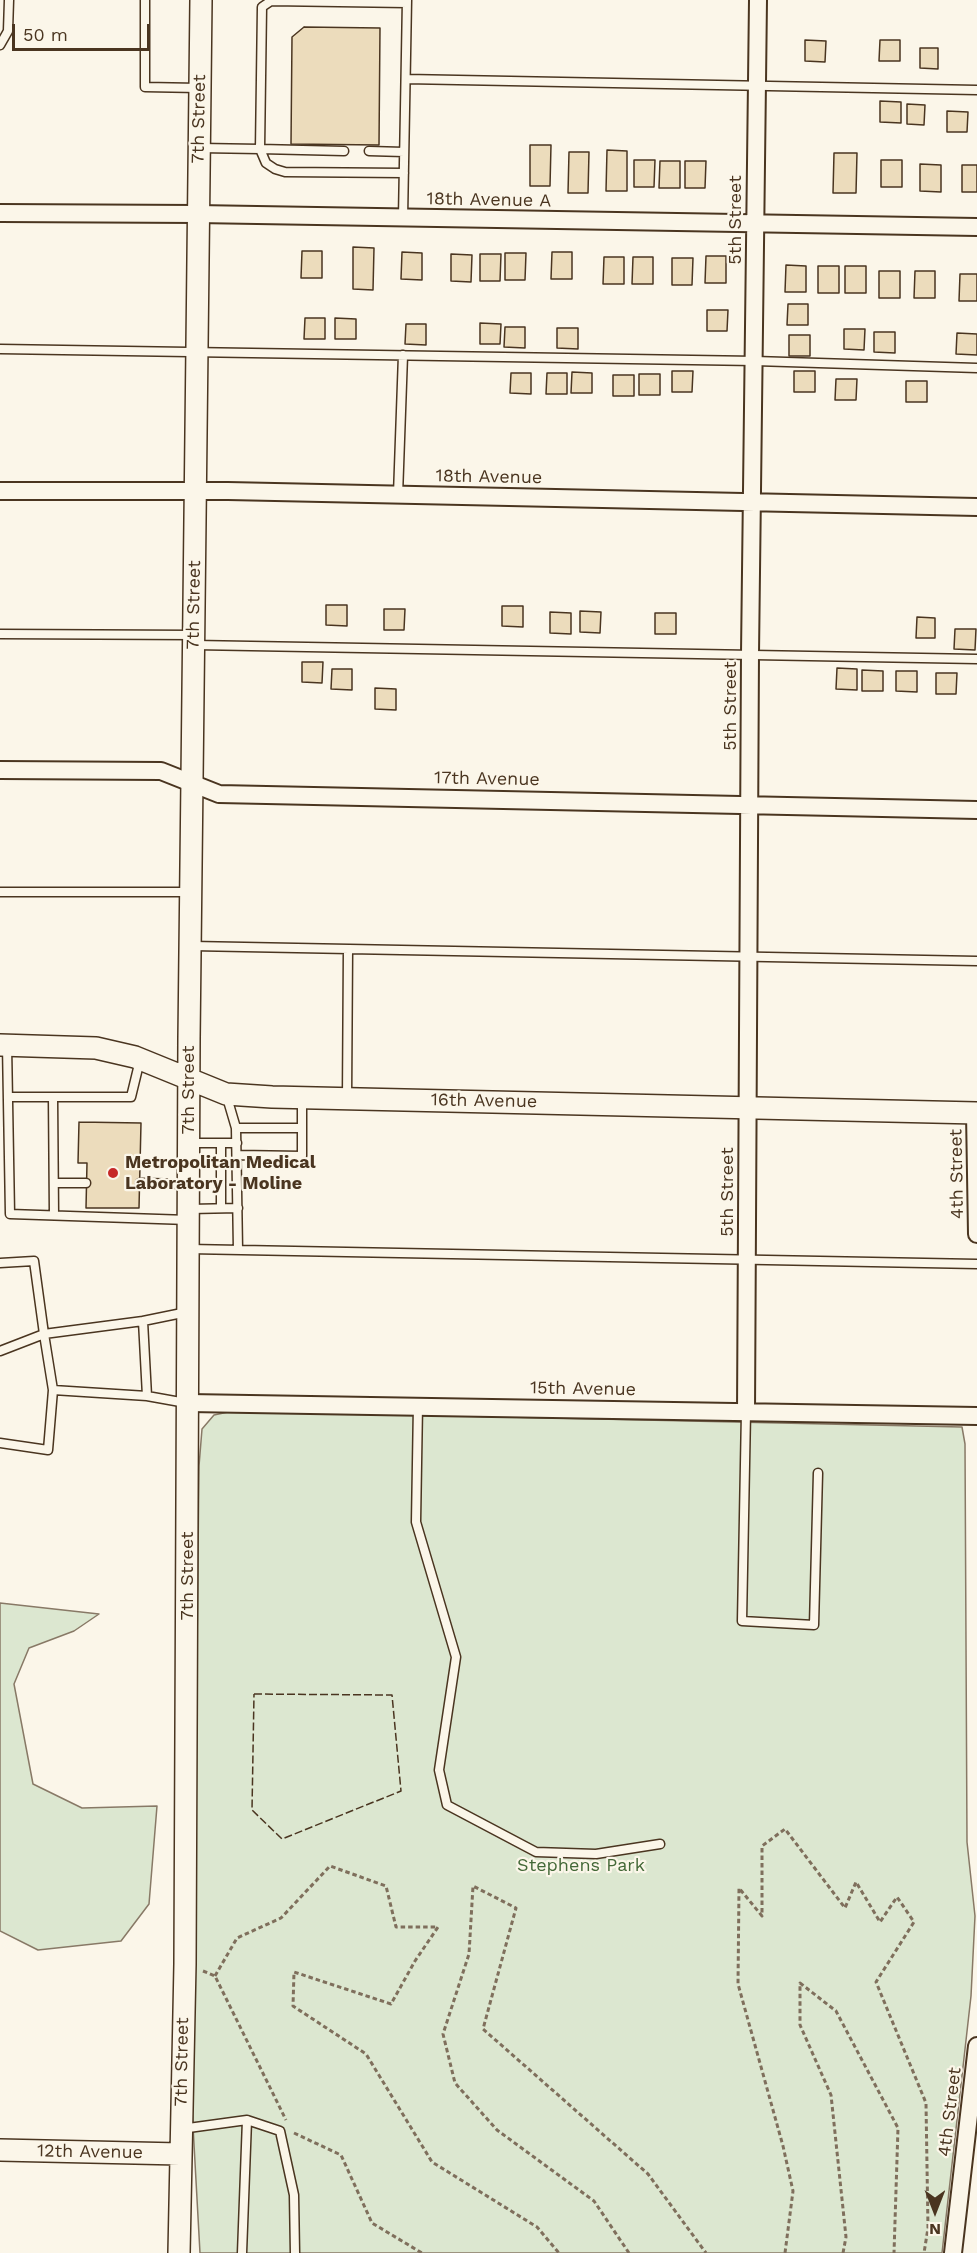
<!DOCTYPE html>
<html>
<head>
<meta charset="utf-8">
<style>
  body { margin:0 }
  #map { position:relative; width:977px; height:2253px; overflow:hidden; background:#fbf6e9; font-family:"Work Sans",sans-serif }
  canvas { display:block }
  .north { position:absolute; left:905px; top:2181px; width:60px; height:60px; -webkit-text-stroke:4px #fbf6e9; paint-order:stroke; rotate:180deg; font-size:16px; font-weight:700; line-height:24px; text-align:center; color:#4a3520 }
  .north::after { content:''; display:block; margin:auto; width:21px; height:27px; background:#4a3520; clip-path:polygon(50% 0,100% 100%,50% 72%,0 100%) }
  .scale { position:absolute; left:12px; top:24px; width:138px; height:27px; box-sizing:border-box; border:3px solid #4a3520; border-top:0; padding-left:8px; font-size:18px; line-height:21px; white-space:nowrap; color:#4a3520; -webkit-text-stroke:4px #fbf6e9; paint-order:stroke }
</style>
</head>
<body>
<div id="map">
<canvas width="977" height="2253"></canvas>
<div class="north">N</div>
<div class="scale">50 m</div>
</div>
<script>
const ctx = document.querySelector('canvas').getContext('2d');
ctx.lineJoin = 'round';
function fillPath(path, color) { ctx.fillStyle = color; ctx.fill(path, 'evenodd'); }
const toPath = rows => new Path2D(rows.map(r => 'M' + r).join(''));
function strokePath(path, color, width, dash) { ctx.strokeStyle = color; ctx.lineWidth = width; ctx.lineCap = dash ? 'butt' : 'round'; ctx.setLineDash(dash || []); ctx.stroke(path); }
function write(font, color, halo, rows, align = 'center') {
  ctx.font = font + ' "Work Sans",sans-serif'; ctx.lineWidth = 4.5; ctx.setLineDash([]); ctx.textBaseline = 'middle'; ctx.strokeStyle = halo; ctx.fillStyle = color; for (const [text, x, y, turn = 0] of rows) {
    ctx.save(); ctx.translate(x, y); ctx.rotate((+turn || 0) * Math.PI / 180); ctx.textAlign = isNaN(turn) ? turn : align; if (halo) ctx.strokeText(text, 0, 0); ctx.fillText(text, 0, 0); ctx.restore();
  }
}
const green = toPath([
  [233,1411,962,1427,965,1444,967,1842,975,1916,971,1996,942,2253,200,2253,192,2108,199,1466,202,1429,214,1415,233,1411],
  [0,1603,99,1614,74,1631,29,1648,14,1684,33,1784,82,1808,157,1806,149,1904,121,1941,38,1950,0,1931,0,1603]
]);
const building = toPath([
  [304,27,380,28,379,145,291,144,292,37,304,27],
  [805,40,826,41,825,62,805,61,805,40],
  [880,40,900,40,900,61,879,61,880,40],
  [920,48,938,48,938,69,920,68,920,48],
  [880,101,901,102,901,123,880,122,880,101],
  [907,104,925,105,924,125,907,124,907,104],
  [947,111,968,112,967,132,947,132,947,111],
  [530,145,551,145,550,186,530,186,530,145],
  [607,150,627,151,627,191,606,191,607,150],
  [569,152,589,152,588,193,568,193,569,152],
  [834,153,857,153,856,193,833,193,834,153],
  [634,160,655,160,654,187,634,187,634,160],
  [881,160,902,160,902,187,881,187,881,160],
  [660,161,680,161,680,188,659,188,660,161],
  [685,161,706,161,705,188,685,188,685,161],
  [920,164,941,165,941,192,920,191,920,164],
  [962,165,977,165,977,192,962,192,962,165],
  [353,247,374,248,373,290,353,289,353,247],
  [302,251,322,251,322,278,301,278,302,251],
  [402,252,422,253,422,280,401,279,402,252],
  [552,252,572,252,572,279,551,279,552,252],
  [505,253,526,253,525,280,505,280,505,253],
  [451,254,472,255,471,282,451,281,451,254],
  [480,254,501,254,500,281,480,281,480,254],
  [706,256,726,256,726,283,705,283,706,256],
  [604,257,624,257,624,284,603,284,604,257],
  [633,257,653,257,653,284,632,284,633,257],
  [672,258,693,258,692,285,672,285,672,258],
  [786,265,806,266,806,292,785,292,786,265],
  [818,266,839,266,839,293,818,293,818,266],
  [845,266,866,266,866,293,845,293,845,266],
  [879,271,900,271,900,298,879,298,879,271],
  [915,271,935,271,935,298,914,298,915,271],
  [960,274,977,274,977,301,959,301,960,274],
  [788,304,808,304,808,325,787,325,788,304],
  [707,310,728,310,727,331,707,331,707,310],
  [305,318,325,318,325,339,304,339,305,318],
  [335,318,356,319,356,339,335,339,335,318],
  [480,323,501,324,500,344,480,344,480,323],
  [406,324,426,324,426,345,405,344,406,324],
  [505,327,525,327,525,348,504,347,505,327],
  [557,328,578,328,578,349,557,348,557,328],
  [844,329,865,329,864,350,844,349,844,329],
  [874,332,895,332,895,353,874,352,874,332],
  [957,333,977,334,977,355,956,354,957,333],
  [789,335,810,335,810,356,789,356,789,335],
  [672,371,693,371,692,392,672,392,672,371],
  [794,371,815,371,815,392,794,392,794,371],
  [572,372,592,373,592,393,571,393,572,372],
  [511,373,531,373,531,394,510,393,511,373],
  [547,373,567,373,567,394,546,394,547,373],
  [639,374,660,374,660,395,639,395,639,374],
  [613,375,634,375,634,396,613,396,613,375],
  [836,379,857,379,856,400,835,400,836,379],
  [906,381,927,381,927,402,906,402,906,381],
  [326,605,347,605,347,626,326,625,326,605],
  [502,606,523,606,523,627,502,626,502,606],
  [384,609,405,609,404,630,384,630,384,609],
  [580,611,601,612,600,633,580,632,580,611],
  [550,612,571,613,571,634,550,633,550,612],
  [655,613,676,613,676,634,655,634,655,613],
  [917,617,935,618,935,638,916,638,917,617],
  [955,629,976,629,975,650,954,649,955,629],
  [302,662,323,662,322,683,302,682,302,662],
  [837,668,857,669,857,690,836,689,837,668],
  [332,669,352,669,352,690,331,689,332,669],
  [862,670,883,671,883,691,862,691,862,670],
  [896,671,917,671,917,692,896,691,896,671],
  [936,673,957,673,956,694,936,694,936,673],
  [375,688,396,689,396,710,375,709,375,688],
  [79,1122,141,1123,139,1208,86,1208,87,1163,78,1163,79,1122]
]);
const path = toPath([
  [203,1971,215,1976,286,2120],
  [215,1976,237,1938,281,1918,330,1866,386,1886,396,1927,438,1927,415,1961,391,2004,294,1972,293,2006,366,2054,432,2162,537,2227,559,2253],
  [294,2133,341,2155,372,2223,422,2253],
  [629,2253,594,2201,497,2130,455,2083,443,2034,469,1954,473,1886,516,1908,483,2029,648,2174,706,2253],
  [785,2253,793,2191,783,2146,738,1984,739,1888,762,1916,762,1846,785,1829,845,1908,856,1882,880,1922,897,1897,914,1922,876,1982,926,2103,928,2228,924,2253],
  [843,2253,846,2237,831,2095,800,2025,800,1983,836,2011,898,2128,894,2253]
]);
const service = toPath([
  [145,0,145,87,199,88],
  [0,45,8,31,9,0],
  [406,79,977,90],
  [200,148,260,149,266,163,275,169,285,172,404,173],
  [344,151,260,149,262,7,271,1,407,3],
  [369,151,404,152],
  [403,218,407,0],
  [0,349,755,361,977,368],
  [398,495,403,355],
  [0,634,194,635],
  [195,645,977,659],
  [0,892,190,892],
  [192,946,977,961],
  [7,1045,10,1214,188,1220],
  [226,1094,236,1128,238,1250],
  [8,1097,131,1097,140,1060],
  [53,1097,54,1215],
  [347,1098,348,949],
  [236,1128,302,1128],
  [189,1143,237,1143],
  [238,1155,302,1156,302,1098],
  [54,1183,86,1183],
  [140,1183,189,1184],
  [221,1208,221,1143],
  [190,1209,238,1208],
  [189,1249,977,1264],
  [0,1263,34,1261,44,1334,143,1321],
  [0,1351,44,1334,53,1390,48,1450,0,1443],
  [53,1390,147,1396,186,1403],
  [147,1396,143,1321,187,1312],
  [418,1405,416,1522,456,1657,439,1770,447,1805,536,1852,596,1854,660,1844],
  [746,1412,742,1621,814,1625,818,1473],
  [181,2129,247,2120,280,2131,294,2195,295,2253],
  [242,2253,247,2120]
]);
const minor = toPath([
  [0,213,197,214,977,227],
  [0,491,228,491,977,507],
  [0,770,161,771,219,794,977,810],
  [975,1113,977,1234],
  [189,1403,977,1416],
  [746,1412,750,653,758,0],
  [953,2253,977,2046]
]);
const tertiary = toPath([
  [0,1045,96,1048,135,1057,226,1094,272,1097,977,1113],
  [0,2150,180,2154],
  [179,2253,185,1964,189,1038,201,0]
]);
const fence = toPath([
  [254,1694,392,1695,401,1791,282,1839,252,1810,254,1694]
]);
const markers = [
  [113,1173,6,"#c62828"]
];
const streetNames = [
  ["7th Street",199,119,-89],
  ["18th Avenue A",489,200,1],
  ["5th Street",736,220,-90],
  ["18th Avenue",489,477,1],
  ["7th Street",194,605,-89],
  ["5th Street",731,706,-90],
  ["17th Avenue",487,779,1],
  ["7th Street",189,1090,-90],
  ["16th Avenue",484,1101,1],
  ["4th Street",957,1174,-91],
  ["5th Street",728,1192,-90],
  ["15th Avenue",583,1389,1],
  ["7th Street",188,1576,-90],
  ["7th Street",182,2062,-89],
  ["4th Street",950,2112,-83],
  ["12th Avenue",90,2152,1]
];
const poiNames = [
  ["Metropolitan Medical",125,1163],
  ["Laboratory - Moline",125,1184]
];
const parkNames = [
  ["Stephens Park",581,1866]
];
fillPath(green, '#dce7d0');
strokePath(green, '#887966', 1.5);
fillPath(building, '#ecdcbc');
strokePath(building, '#4a3520', 1.5);
strokePath(service, '#4a3520', 11);
strokePath(minor, '#4a3520', 20);
strokePath(tertiary, '#4a3520', 24);
strokePath(path, '#7f6f5c', 3, [4.5, 3]);
strokePath(service, '#fbf6e9', 8);
strokePath(minor, '#fbf6e9', 16);
strokePath(tertiary, '#fbf6e9', 21);
strokePath(fence, '#4a3520', 1.5, [8, 3]);
for (const [x, y, r, color] of markers) { const dot = new Path2D(); dot.arc(x, y, r, 0, 2 * Math.PI); ctx.fillStyle = color; ctx.fill(dot); strokePath(dot, '#fbf6e9', 2); }
write('18px', '#4a3520', '#fbf6e9', streetNames);
write('bold 18px', '#4a3520', '#fbf6e9', poiNames, 'left');
write('18px', '#436837', '#fbf6e9', parkNames);
</script>
</body>
</html>
